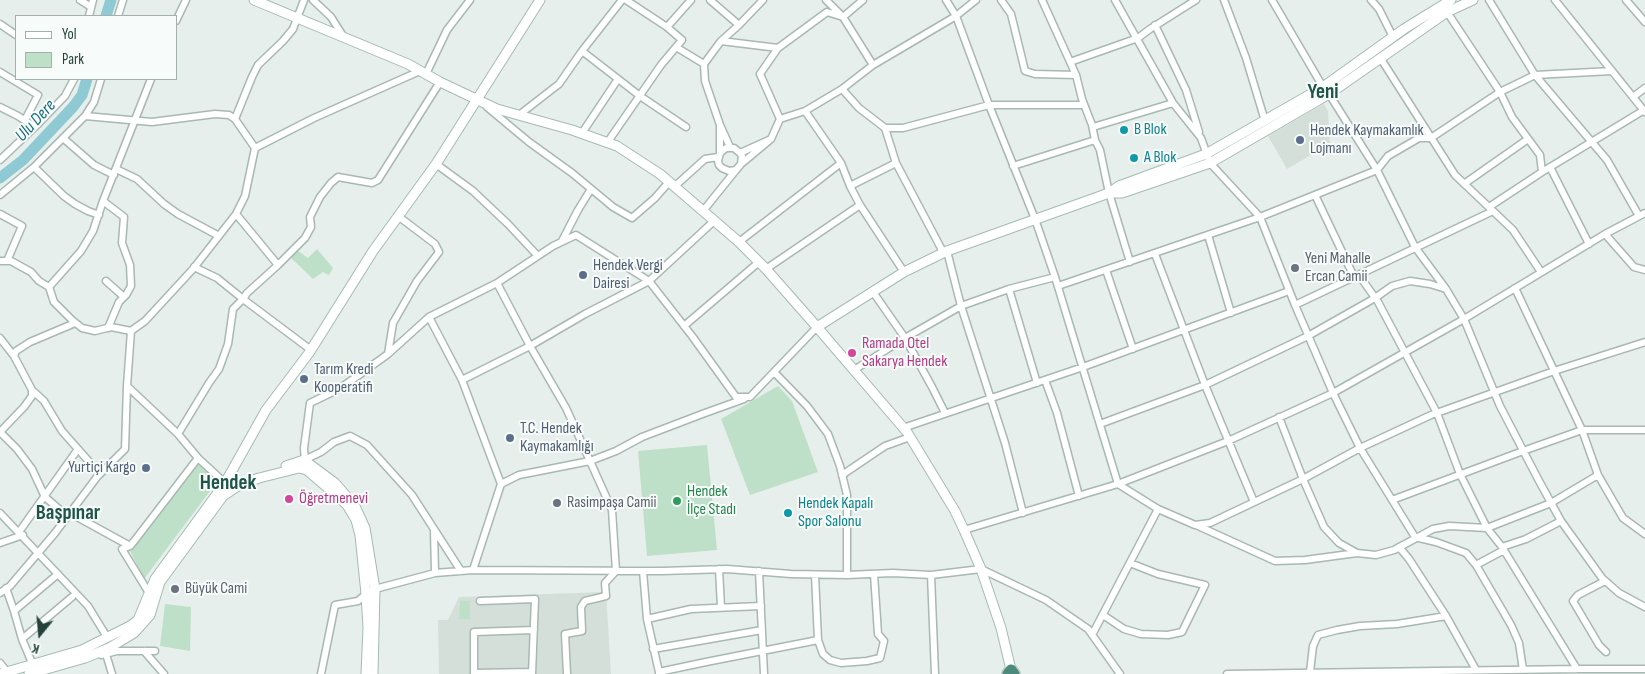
<!DOCTYPE html>
<html>
<head>
<meta charset="utf-8">
<style>
  body { margin:0 }
  #map { position:relative; width:1645px; height:674px; overflow:hidden; background:#e6efeb; font-family:"Sofia Sans Condensed",sans-serif }
  canvas { display:block }
  .legend { position:absolute; left:15px; top:15px; width:162px; height:65px; box-sizing:border-box; background:#f7fbf9; border:1px solid #a3b1ad; margin:0; padding:6px 9px; list-style:none; font-size:15px; color:#24423a }
  .legend li { display:flex; align-items:center; gap:10px; height:25px }
  .legend b { width:25px; border:1px solid #a3b1ad }
  .north { position:absolute; left:15px; top:609px; width:50px; height:50px; -webkit-text-stroke:4px #f7fbf9; paint-order:stroke; rotate:197deg; font-size:14px; font-weight:700; line-height:20px; text-align:center; color:#24423a }
  .north::after { content:''; display:block; margin:auto; width:18px; height:22px; background:#24423a; clip-path:polygon(50% 0,100% 100%,50% 72%,0 100%) }
</style>
</head>
<body>
<div id="map">
<canvas width="1645" height="674"></canvas>
<ul class="legend">
<li><b style="height:6px;background:#fff"></b>Yol</li>
<li><b style="height:14px;background:#bfe0c8"></b>Park</li>
</ul>
<div class="north">K</div>
</div>
<script>
const ctx = document.querySelector('canvas').getContext('2d');
ctx.lineJoin = 'round';
function fillPath(path, color) { ctx.fillStyle = color; ctx.fill(path, 'evenodd'); }
const toPath = rows => new Path2D(rows.map(r => 'M' + r).join(''));
function strokePath(path, color, width, dash) { ctx.strokeStyle = color; ctx.lineWidth = width; ctx.lineCap = dash ? 'butt' : 'round'; ctx.setLineDash(dash || []); ctx.stroke(path); }
function write(font, color, halo, rows, align = 'center') {
  ctx.font = font + ' "Sofia Sans Condensed",sans-serif'; ctx.lineWidth = 4; ctx.setLineDash([]); ctx.textBaseline = 'middle'; ctx.strokeStyle = halo; ctx.fillStyle = color; for (const [text, x, y, turn = 0] of rows) {
    ctx.save(); ctx.translate(x, y); ctx.rotate((+turn || 0) * Math.PI / 180); ctx.textAlign = isNaN(turn) ? turn : align; if (halo) ctx.strokeText(text, 0, 0); ctx.fillText(text, 0, 0); ctx.restore();
  }
}
const built = toPath([
  [1324,104,1328,111,1330,144,1287,169,1268,136],
  [606,592,611,674,439,674,438,620,448,620,459,597]
]);
const green = toPath([
  [317,249,333,268,329,275,323,272,313,279,290,257,297,250,308,258],
  [778,386,792,401,818,472,750,495,721,419],
  [707,445,717,550,647,556,638,451],
  [200,460,219,479,144,579,130,551],
  [460,601,470,601,470,619,459,619],
  [165,604,191,607,190,651,160,646]
]);
const river = toPath([
  [106,16,111,0],
  [0,178,23,160,73,107,82,95,87,79]
]);
const minor = toPath([
  [80,0,91,7],
  [313,0,331,17,343,36],
  [710,0,739,25],
  [826,0,843,17,873,65],
  [946,0,956,16,976,0],
  [1001,0,1011,14,1025,71,1035,74,1076,75],
  [1042,0,1076,75,1082,99,1092,125,1095,140,1100,150,1109,193,1130,262],
  [1115,0,1173,103,1201,138,1210,163,1260,217,1295,305,1333,393,1360,448,1415,537,1436,542,1466,553,1476,565],
  [1224,0,1246,58,1265,121],
  [1272,0,1323,87,1329,94,1377,170,1415,247,1446,289,1464,319,1500,406,1538,479,1561,521,1602,578,1619,593,1645,607],
  [1371,0,1379,9,1393,37],
  [1489,0,1535,75,1607,160,1639,216],
  [1555,0,1645,112],
  [1626,0,1645,22],
  [1447,12,1500,92,1512,117,1540,155,1542,172,1489,207],
  [89,16,93,0],
  [118,16,123,0],
  [176,21,186,0],
  [0,24,16,35],
  [1155,25,1186,90,1199,132],
  [667,27,691,0],
  [721,41,778,48,827,12,843,17,863,0],
  [676,47,704,64,705,81,720,125],
  [778,48,760,74,780,119],
  [582,51,640,96,686,127],
  [1381,59,1455,175,1513,230,1541,272],
  [1070,62,1138,38,1150,29,1196,0],
  [704,64,721,41,739,25,763,0],
  [0,72,38,95,25,120],
  [426,74,447,30,470,0],
  [151,79,103,201,93,231,81,251,49,287,54,302,72,320,82,328,95,331,111,327,131,331,145,321,193,269,236,214,245,196,255,148,314,118,420,71],
  [842,89,859,108,885,128,896,163],
  [1633,97,1645,88],
  [0,107,18,116,35,127],
  [487,107,529,142,572,173,613,207,632,218,655,198,669,182],
  [805,111,841,163],
  [519,115,559,84,582,51,622,0],
  [85,116,94,102,101,79],
  [1093,127,1173,103],
  [885,128,903,128,989,105,1084,105],
  [582,133,618,79],
  [63,138,94,165,114,175],
  [771,139,780,119,805,111,842,89,873,65,956,16,989,105,1035,219,1055,277,1118,484,1158,509,1195,525,1210,523,1303,479,1360,448,1431,415,1554,371,1645,342],
  [607,143,661,65,682,40,667,27,626,0],
  [255,148,235,119,252,77,258,65,283,41,293,29,304,0],
  [720,153,726,148,734,148,740,153,742,156,741,164,736,170,729,171,722,168,719,165,718,161,720,153,720,125,730,147],
  [740,153,771,139,741,164],
  [0,160,39,123,65,96,74,79],
  [436,164,473,191,508,224,537,255],
  [1013,166,1095,140],
  [34,167,85,116,152,122,215,114,229,115,235,119],
  [1550,167,1589,244],
  [116,169,137,179,164,204,178,214,219,236],
  [1542,172,1644,110],
  [1464,184,1528,139],
  [850,186,896,163,943,252],
  [674,187,705,159,718,157],
  [0,195,34,167,64,196,75,204,88,211,99,215],
  [1315,195,1354,277],
  [103,201,124,217,122,243,130,265,131,286,126,295,119,302,108,328],
  [703,211,736,170],
  [0,214,22,226,7,261],
  [236,214,278,265],
  [1605,234,1634,267,1645,270],
  [1208,235,1231,313],
  [562,241,578,210,591,189],
  [739,242,841,163,850,186,860,205,904,272],
  [947,251,961,306,1005,443,1023,513],
  [1155,254,1205,385,1254,502],
  [0,261,11,261,31,272,39,281,49,287],
  [194,267,217,278,243,299,233,309,228,344,219,369,209,383,178,434,198,458,225,483],
  [766,269,860,205],
  [1106,270,1133,349],
  [1359,275,1378,302,1437,413,1460,474,1487,528,1502,547,1577,669],
  [106,281,124,297],
  [497,283,530,346,566,408,590,461,616,451,642,437,705,413,744,399],
  [1058,286,1260,217,1377,170,1388,156,1419,138,1431,138,1500,92,1535,75,1612,71],
  [1515,288,1582,430,1598,475,1623,518,1645,534],
  [1009,289,1037,383],
  [873,292,905,338,932,387,945,413],
  [1295,305,1493,211],
  [429,317,462,380,530,346,585,314,649,281,714,221],
  [684,326,759,262],
  [131,331,127,386,178,434],
  [0,338,14,356],
  [311,350,243,299,247,293,278,265,305,238,311,227,310,217,320,197,331,183,338,177,372,183,378,180,440,82],
  [388,354,393,323,417,281,439,252,435,244,398,216],
  [854,370,905,338,961,306,1009,289,1055,277],
  [774,372,807,406,828,434,840,466,847,495,847,575],
  [462,380,501,484,473,570],
  [1045,380,1057,413,1079,496],
  [32,390,44,401,62,431,100,474],
  [1279,417,1303,479,1324,527,1339,543,1357,553,1376,555,1394,550,1433,529,1449,526,1487,528,1551,503,1598,475],
  [1100,424,1205,385,1308,336,1375,298,1392,286,1410,281,1430,284,1446,289],
  [903,428,1083,367,1289,291],
  [0,432,24,407,32,396,32,390,14,356,16,351,30,342,75,323],
  [0,432,17,449,32,469,45,497,67,516],
  [304,460,321,452,334,442,350,436,367,445,412,495,461,571],
  [305,462,304,448,310,403,339,389,359,375,388,354,429,317,497,283,553,246,576,235,649,281,692,336,736,397,750,397,817,327],
  [842,475,885,446,910,437],
  [501,484,519,475,590,461,612,510,616,571,605,583,606,596,585,601,581,607,582,631,565,634,567,674],
  [1392,500,1523,451,1582,430,1645,430],
  [0,513,88,606,107,637],
  [70,513,130,546],
  [1196,525,1275,561,1305,560,1357,553],
  [434,530,435,573],
  [964,530,1118,484,1228,441,1333,393,1464,319,1605,234,1645,213],
  [19,532,78,449],
  [0,543,23,535],
  [1399,547,1409,559,1446,616,1476,670],
  [1502,547,1526,539,1561,521],
  [1504,550,1476,565,1511,625,1519,643,1523,670],
  [719,569,721,607],
  [643,571,647,619,659,672],
  [759,571,764,674],
  [815,575,818,640],
  [931,575,935,674],
  [1605,581,1578,595,1573,601,1599,645,1606,652],
  [6,588,14,611],
  [0,593,10,586,55,533,97,477,125,449,127,386],
  [149,593,122,549,130,546,135,540,198,458],
  [480,601,535,599,532,674],
  [1103,615,1124,629,1141,634,1168,635,1182,632,1205,585,1158,574,1130,563],
  [647,619,691,609,761,606],
  [1092,635,1158,509],
  [22,639,72,597],
  [653,649,762,630],
  [144,651,164,674],
  [106,654,112,674],
  [101,655,117,651,155,651],
  [0,663,9,674],
  [32,663,22,639,14,611,58,574],
  [532,672,474,673,474,632,534,630],
  [1310,672,1313,646,1318,635,1337,630,1360,626,1397,624,1446,616],
  [321,674,335,605,358,601,366,594,375,589,435,573,473,570,662,571,727,569,791,574,847,575,893,573,931,575,981,569,1046,600,1088,629,1120,674],
  [659,674,659,672,706,662,818,640,823,654,830,660,841,663,867,661,880,658,884,641,878,634,874,574],
  [1227,674,1577,669,1645,669]
]);
const secondary = toPath([
  [254,0,408,64,440,82,497,109,572,130,617,146,660,174,739,242,766,269,817,327,907,432,955,511,964,530,981,569,1001,628,1012,674],
  [1109,193,1122,193,1210,163,1329,94,1447,12,1473,0],
  [817,327,904,272,947,251,1109,193,1119,186,1206,154,1323,87,1404,29,1451,0],
  [286,466,304,460,335,483,355,506,365,528,375,589,373,674],
  [0,674,82,650,130,626,138,620,155,579,225,483,266,410,309,353,373,251,436,164,540,0],
  [29,674,85,658,109,648,134,633,150,615,160,582,223,496,238,486,259,478,299,468,307,470,328,488,347,505,356,520,360,535,366,594,368,628,366,674]
]);
const trunk = toPath([
  [1008,674,1011,670,1014,674]
]);
const markers = [
  [1124,130,5,"#0f9aa8"],
  [1300,140,5,"#5c6f8a"],
  [1134,158,5,"#0f9aa8"],
  [1295,268,5,"#6b7280"],
  [583,275,5,"#5c6f8a"],
  [852,353,5,"#d1479c"],
  [304,379,5,"#5c6f8a"],
  [510,438,5,"#5c6f8a"],
  [146,468,5,"#5c6f8a"],
  [289,499,5,"#d1479c"],
  [677,501,5,"#2e9e5b"],
  [557,503,5,"#6b7280"],
  [788,513,5,"#0f9aa8"],
  [175,589,5,"#6b7280"]
];
const cultureNames = [
  ["B Blok",1134,130],
  ["A Blok",1144,158],
  ["Hendek Kapalı",798,504],
  ["Spor Salonu",798,522]
];
const serviceNames = [
  ["Hendek Kaymakamlık",1310,131],
  ["Lojmanı",1310,149],
  ["Hendek Vergi",593,266],
  ["Dairesi",593,284],
  ["Tarım Kredi",314,370],
  ["Kooperatifi",314,388],
  ["T.C. Hendek",520,429],
  ["Kaymakamlığı",520,447],
  ["Yurtiçi Kargo",136,468,"right"]
];
const worshipNames = [
  ["Yeni Mahalle",1305,259],
  ["Ercan Camii",1305,277],
  ["Rasimpaşa Camii",567,503],
  ["Büyük Cami",185,589]
];
const hotelNames = [
  ["Ramada Otel",862,344],
  ["Sakarya Hendek",862,362],
  ["Öğretmenevi",299,499]
];
const leisureNames = [
  ["Hendek",687,492],
  ["İlçe Stadı",687,510]
];
const waterNames = [
  ["Ulu Dere",36,121,-47]
];
const districtNames = [
  ["Yeni",1323,93],
  ["Hendek",228,484],
  ["Başpınar",68,514]
];
fillPath(built, '#d4dfda');
fillPath(green, '#bfe0c8');
strokePath(river, '#8ec9d4', 11);
strokePath(minor, '#a8b8b2', 9);
strokePath(secondary, '#a4bbb3', 11);
strokePath(trunk, '#c2cac8', 14);
strokePath(minor, '#fff', 6);
strokePath(secondary, '#fff', 9);
strokePath(trunk, '#4c8a7c', 11);
for (const [x, y, r, color] of markers) { const dot = new Path2D(); dot.arc(x, y, r, 0, 2 * Math.PI); ctx.fillStyle = color; ctx.fill(dot); strokePath(dot, '#f7fbf9', 2); }
write('16px', '#0d838f', '#f7fbf9', cultureNames, 'left');
write('16px', '#4e5e75', '#f7fbf9', serviceNames, 'left');
write('16px', '#5b616d', '#f7fbf9', worshipNames, 'left');
write('16px', '#b23c85', '#f7fbf9', hotelNames, 'left');
write('16px', '#27864d', '#f7fbf9', leisureNames, 'left');
write('italic 18px', '#1c6f80', '#f7fbf9', waterNames);
write('bold 21px', '#1f5548', '#f7fbf9', districtNames);
</script>
</body>
</html>
